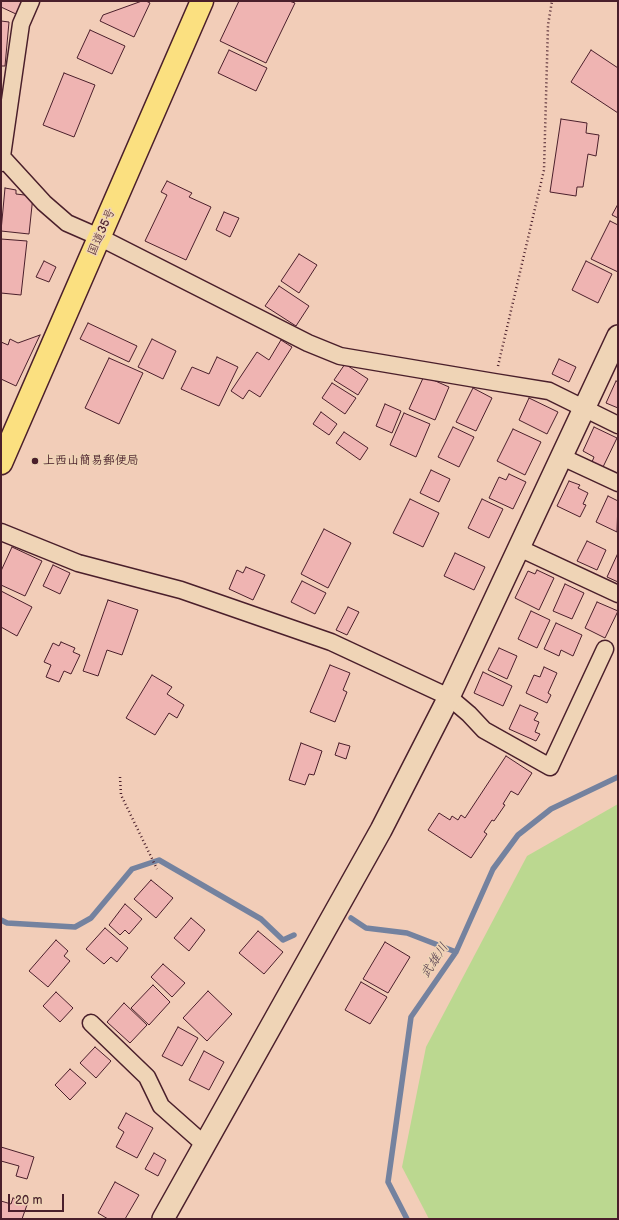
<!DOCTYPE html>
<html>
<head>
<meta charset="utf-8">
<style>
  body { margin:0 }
  #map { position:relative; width:619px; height:1220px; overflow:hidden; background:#f2cdb8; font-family:"Balsamiq Sans",sans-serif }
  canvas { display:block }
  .frame { position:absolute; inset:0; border:2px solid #4a1f2b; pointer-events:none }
  .scale { position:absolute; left:8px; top:1194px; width:56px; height:18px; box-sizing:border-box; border:2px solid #4a1f2b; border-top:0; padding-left:5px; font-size:12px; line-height:14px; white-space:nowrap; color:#4a1f2b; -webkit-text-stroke:3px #efd4b6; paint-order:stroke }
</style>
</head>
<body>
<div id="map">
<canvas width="619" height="1220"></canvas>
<div class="frame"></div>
<div class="scale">20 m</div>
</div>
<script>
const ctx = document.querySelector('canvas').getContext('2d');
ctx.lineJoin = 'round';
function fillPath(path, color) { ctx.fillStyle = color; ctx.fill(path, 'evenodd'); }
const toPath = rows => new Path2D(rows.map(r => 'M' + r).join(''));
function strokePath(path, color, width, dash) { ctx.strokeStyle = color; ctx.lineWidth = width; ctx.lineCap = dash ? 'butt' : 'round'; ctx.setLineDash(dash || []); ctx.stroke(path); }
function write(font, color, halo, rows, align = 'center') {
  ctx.font = font + ' "Balsamiq Sans","Klee One",sans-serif'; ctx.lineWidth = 3; ctx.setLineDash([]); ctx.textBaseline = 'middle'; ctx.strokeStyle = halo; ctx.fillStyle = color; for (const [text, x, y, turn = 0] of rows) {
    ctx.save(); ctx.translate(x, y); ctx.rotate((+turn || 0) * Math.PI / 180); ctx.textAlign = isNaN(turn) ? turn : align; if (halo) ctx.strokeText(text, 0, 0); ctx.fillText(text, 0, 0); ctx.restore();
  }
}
const green = toPath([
  [618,804,618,1219,429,1219,402,1167,426,1047,527,856]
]);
const stream = toPath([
  [351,918,366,928,407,933,456,952],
  [1,920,7,923,75,927,91,918,132,869,159,860,261,919,283,940,294,935],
  [407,1219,388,1182,411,1017,456,952,493,869,518,835,551,809,618,777]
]);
const building = toPath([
  [1,1,22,1,16,14,1,7,1,1],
  [142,1,146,1,150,3,134,37,100,21,103,15,142,1],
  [239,1,289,1,295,3,266,63,220,41,239,1],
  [1,21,9,22,5,66,1,66,1,21],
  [90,30,125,46,112,74,77,58,90,30],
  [229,50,267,68,256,91,218,73,229,50],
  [591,50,618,68,618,113,571,82,591,50],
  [64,73,95,85,74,137,43,125,64,73],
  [561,119,587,123,586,133,599,135,596,156,588,154,583,187,577,187,576,196,550,192,561,119],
  [167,181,192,193,189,197,211,207,186,260,145,241,167,195,161,192,167,181],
  [5,188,16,190,16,194,33,196,29,234,1,231,5,188],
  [618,204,618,218,612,215,618,204],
  [224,212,239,218,230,237,216,230,224,212],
  [610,221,618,225,618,272,591,259,610,221],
  [1,239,27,241,21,295,1,293,1,239],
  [299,254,317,265,299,293,281,281,299,254],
  [44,261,56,267,49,282,36,277,44,261],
  [586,261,612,274,598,303,572,290,586,261],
  [279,286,309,306,296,326,265,306,279,286],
  [88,323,137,346,129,362,80,339,88,323],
  [40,335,16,386,1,379,1,342,8,345,10,339,18,343,40,335],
  [152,339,176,351,163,379,138,367,152,339],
  [281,340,292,347,260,397,249,390,243,399,231,391,257,352,269,360,281,340],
  [217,357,238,367,219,406,181,389,192,367,209,374,217,357],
  [109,358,143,373,119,424,85,408,109,358],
  [559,359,576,367,569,382,552,374,559,359],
  [345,364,368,379,358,395,334,380,345,364],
  [424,376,449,387,435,420,409,409,424,376],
  [616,381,618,382,618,408,606,403,616,381],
  [332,383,356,398,345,414,322,398,332,383],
  [473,388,492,398,476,431,456,422,473,388],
  [529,398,558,412,547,434,519,420,529,398],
  [385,404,401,411,392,433,376,426,385,404],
  [321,412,337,424,329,435,313,424,321,412],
  [404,413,430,424,416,457,390,445,404,413],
  [453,427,474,437,459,467,438,457,453,427],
  [594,427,617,438,603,467,592,462,594,457,583,451,594,427],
  [513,429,541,442,525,475,497,461,513,429],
  [344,432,368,448,360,460,336,443,344,432],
  [431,470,450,479,439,502,420,493,431,470],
  [509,474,526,482,513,509,489,498,499,477,506,480,509,474],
  [569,481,580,485,578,488,588,493,583,504,586,505,580,517,557,506,569,481],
  [608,496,618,501,617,532,596,522,608,496],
  [410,499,439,513,423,547,393,533,410,499],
  [482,499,503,509,489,538,468,528,482,499],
  [324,529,351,543,328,588,301,574,324,529],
  [587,541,606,550,597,570,577,561,587,541],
  [12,547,42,561,25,596,1,585,1,571,12,547],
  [455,553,485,567,474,590,444,576,455,553],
  [618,553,618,582,607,577,618,553],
  [53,565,70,573,60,594,43,586,53,565],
  [246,567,265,575,253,600,229,589,237,570,243,573,246,567],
  [537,570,554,578,539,610,515,598,528,571,535,574,537,570],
  [302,581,326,593,315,614,291,602,302,581],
  [565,584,584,593,572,619,553,611,565,584],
  [1,591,32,607,17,636,1,627,1,591],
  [108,600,138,610,122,655,107,650,98,676,83,671,108,600],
  [597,602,618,611,605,638,585,628,597,602],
  [348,607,359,612,347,635,336,630,348,607],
  [531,611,550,620,537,648,518,639,531,611],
  [556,623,582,635,573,656,561,650,559,656,544,649,556,623],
  [61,642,75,648,73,652,80,655,71,674,64,671,59,682,46,677,51,665,44,662,53,643,59,646,61,642],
  [499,648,517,656,507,679,488,670,499,648],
  [330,665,350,673,343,690,347,692,335,722,310,712,330,665],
  [544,667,557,673,548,693,551,695,547,703,526,693,534,675,540,677,544,667],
  [483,672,512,686,503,706,474,693,483,672],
  [152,675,172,687,167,694,184,705,177,718,169,713,155,735,126,718,152,675],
  [520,705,538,713,534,720,539,722,535,732,540,734,536,741,509,729,520,705],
  [301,743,322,751,314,775,309,774,305,785,289,780,301,743],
  [339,743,350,746,346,759,335,755,339,743],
  [506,756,532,773,518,795,511,791,503,804,505,805,494,821,492,820,484,832,487,834,471,858,428,830,439,813,450,820,452,816,458,820,461,815,465,818,506,756],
  [151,880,173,898,156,918,134,899,151,880],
  [125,904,142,919,129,934,125,930,120,935,109,925,125,904],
  [191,918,205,930,189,951,174,938,191,918],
  [105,928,128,948,117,962,111,957,104,964,86,949,105,928],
  [258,931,283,952,264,974,239,953,258,931],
  [56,940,68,951,64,956,70,961,48,987,29,971,56,940],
  [385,942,410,957,388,993,363,979,385,942],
  [163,964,185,983,172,997,151,977,163,964],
  [361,982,387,997,370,1024,345,1010,361,982],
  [153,985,170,1002,149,1025,131,1008,153,985],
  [208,991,232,1014,207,1041,183,1018,208,991],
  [56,992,73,1008,60,1022,43,1006,56,992],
  [124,1003,147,1025,130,1043,107,1022,124,1003],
  [178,1027,198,1038,182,1066,162,1056,178,1027],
  [95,1047,111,1061,96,1078,80,1063,95,1047],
  [204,1051,224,1062,209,1090,189,1080,204,1051],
  [70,1069,86,1083,70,1100,55,1085,70,1069],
  [126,1113,153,1128,137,1158,116,1147,124,1132,118,1128,126,1113],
  [1,1147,34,1157,27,1179,16,1176,19,1166,1,1161,1,1147],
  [154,1153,166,1160,158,1176,145,1169,154,1153],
  [115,1182,139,1195,125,1219,108,1219,98,1213,115,1182],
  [13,1198,28,1202,22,1219,1,1219,1,1201,11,1204,13,1198]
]);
const path = toPath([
  [498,366,544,170,548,25,552,1],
  [120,777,121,795,157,869]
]);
const minor = toPath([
  [1,156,44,203,67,223,99,237,308,343,340,356,494,382,549,391,618,425],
  [1,163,21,24,31,1],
  [562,457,618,483],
  [1,532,78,563,181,590,331,642,449,697,469,714,484,730,550,767,605,649],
  [519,548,618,594],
  [91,1023,147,1077,161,1106,205,1145]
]);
const tertiary = toPath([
  [163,1219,381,830,449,697,618,336]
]);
const trunk = toPath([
  [1,463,202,1]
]);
const markers = [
  [35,461,4,"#4a1f2b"]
];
const streetNames = [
  ["国道35号",102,232,-66]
];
const poiNames = [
  ["上西山簡易郵便局",43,461]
];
const waterNames = [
  ["武雄川",435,961,-57]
];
fillPath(green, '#bbd890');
strokePath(stream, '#74829f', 5.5);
fillPath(building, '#efb4b2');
strokePath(building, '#4a1f2b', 1);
strokePath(minor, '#4a1f2b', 19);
strokePath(tertiary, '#4a1f2b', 24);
strokePath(trunk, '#4a1f2b', 25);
strokePath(path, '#4a1f2b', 2.5, [1, 3]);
strokePath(minor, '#efd4b6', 16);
strokePath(tertiary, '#efd4b6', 21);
strokePath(trunk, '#fbe080', 22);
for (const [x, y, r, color] of markers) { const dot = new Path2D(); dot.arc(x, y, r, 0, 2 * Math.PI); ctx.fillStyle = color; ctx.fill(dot); strokePath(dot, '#efd4b6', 1.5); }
write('12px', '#4a1f2b', '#efd4b6', streetNames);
write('bold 12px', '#4a1f2b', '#efd4b6', poiNames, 'left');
write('italic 13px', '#584052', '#efd4b6', waterNames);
</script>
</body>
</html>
